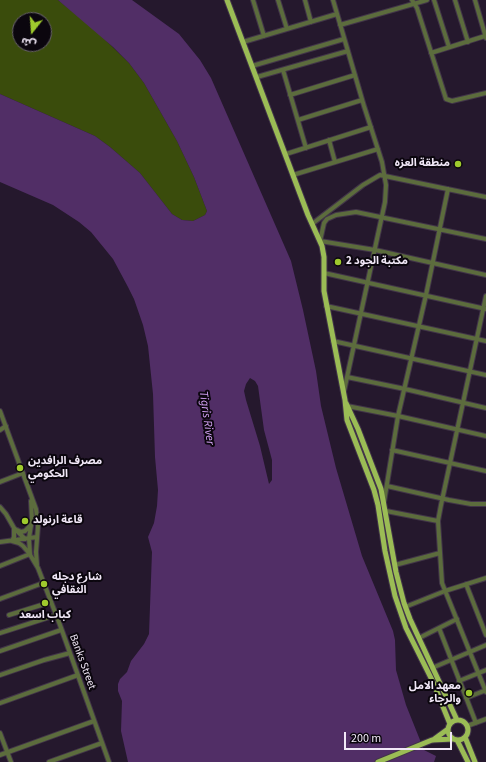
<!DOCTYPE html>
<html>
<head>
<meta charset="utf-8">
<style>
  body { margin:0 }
  #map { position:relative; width:486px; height:762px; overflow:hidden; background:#25182d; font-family:"Source Sans 3","Noto Sans Arabic",sans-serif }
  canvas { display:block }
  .north { position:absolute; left:12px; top:12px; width:40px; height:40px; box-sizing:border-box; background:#0b060e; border:1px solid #67606b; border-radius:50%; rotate:197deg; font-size:11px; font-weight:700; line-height:16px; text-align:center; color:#f1e8f7 }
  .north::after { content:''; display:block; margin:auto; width:14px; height:18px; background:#9fca2d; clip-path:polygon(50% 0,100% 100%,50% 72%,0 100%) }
  .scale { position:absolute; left:344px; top:732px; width:108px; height:18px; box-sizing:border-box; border:2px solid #f1e8f7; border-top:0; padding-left:5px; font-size:12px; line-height:14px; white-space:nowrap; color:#f1e8f7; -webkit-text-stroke:3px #0b060e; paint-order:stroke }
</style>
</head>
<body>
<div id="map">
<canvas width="486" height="762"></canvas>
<div class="north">ش</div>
<div class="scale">200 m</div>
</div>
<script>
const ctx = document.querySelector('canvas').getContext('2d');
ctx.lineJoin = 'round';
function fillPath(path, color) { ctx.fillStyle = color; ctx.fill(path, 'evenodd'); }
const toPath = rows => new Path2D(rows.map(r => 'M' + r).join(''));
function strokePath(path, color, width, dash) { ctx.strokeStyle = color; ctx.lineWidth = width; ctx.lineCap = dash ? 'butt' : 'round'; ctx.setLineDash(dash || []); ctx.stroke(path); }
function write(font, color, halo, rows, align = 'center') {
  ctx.font = font + ' "Source Sans 3","Noto Sans Arabic",sans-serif'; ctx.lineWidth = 4; ctx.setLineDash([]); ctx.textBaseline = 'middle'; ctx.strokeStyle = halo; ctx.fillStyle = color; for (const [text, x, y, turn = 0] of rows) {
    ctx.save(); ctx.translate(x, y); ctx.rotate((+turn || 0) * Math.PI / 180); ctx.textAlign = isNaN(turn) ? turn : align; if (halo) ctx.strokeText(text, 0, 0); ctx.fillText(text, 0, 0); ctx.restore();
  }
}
const green = toPath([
  [0,0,58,0,96,31,129,63,144,83,177,141,194,177,207,211,205,215,193,221,182,220,172,214,140,173,110,147,95,136,0,94],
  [20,20,44,20,44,44,20,44]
]);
const water = toPath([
  [58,0,132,0,179,34,200,60,211,78,291,261,303,310,316,371,321,406,336,468,362,556,393,631,395,640,396,670,406,705,424,750,436,756,434,762,128,762,121,731,122,701,118,691,118,684,120,679,127,672,131,661,144,644,149,634,152,552,148,537,154,523,157,506,158,490,155,457,153,394,148,346,143,325,134,299,128,287,113,259,91,232,79,222,53,205,0,182,0,94,95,136,110,147,140,173,172,214,182,220,193,221,205,215,207,211,194,177,177,141,144,83,129,63,113,47],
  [250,378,255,381,258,386,264,430,272,460,272,480,269,484,260,446,246,400,244,391,246,384]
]);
const minor = toPath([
  [253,0,264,36],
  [278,0,287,29],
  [305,0,311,22],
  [333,0,364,106,382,162,386,185,385,202,344,391],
  [412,0,417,8,446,99,452,101,486,93],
  [434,0,449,47],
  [455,0,468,42],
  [475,0,486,38],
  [340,25,427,0],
  [243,42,337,14],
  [431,53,485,36],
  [252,66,344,39],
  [283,70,306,148],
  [257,77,348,51],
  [290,95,355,75],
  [298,120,362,100],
  [329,140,335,162],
  [286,154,371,127],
  [293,175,378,149],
  [312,224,363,185,380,175,486,197],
  [486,239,356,212,336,215,327,219,324,223,320,241,375,250,486,275],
  [324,273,486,309],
  [486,296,441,505,438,521,442,583,486,692],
  [326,306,486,341],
  [333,341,486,375],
  [347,377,405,389,486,408],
  [347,406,398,416,486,436],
  [0,411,36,509,38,526,36,552,37,565],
  [0,430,6,426],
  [392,450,486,471],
  [0,482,23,473],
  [387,486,449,500,471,504,486,504],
  [384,502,398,416,426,295,448,189],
  [0,507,6,514,14,528,25,539],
  [386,511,438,521],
  [14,528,14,537,12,541,19,543,23,546,29,553,38,568,60,625,109,762],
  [17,530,21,532,25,531,31,525],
  [0,542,37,537],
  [30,554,29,538,32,520,31,501],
  [395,565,440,553],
  [0,566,30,554],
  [466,584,486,635],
  [0,599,43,583],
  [405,607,445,591,486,578],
  [9,615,51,602],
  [439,628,476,723],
  [0,633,56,615],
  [419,638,457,619],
  [0,651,61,630],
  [432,668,486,645],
  [0,675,44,660,70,653],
  [459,681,486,670],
  [466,698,486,690],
  [0,703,78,675],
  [467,726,486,719],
  [0,733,11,762],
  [0,755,94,721],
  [49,762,102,743]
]);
const major = toPath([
  [227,0,308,215,322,246,324,257,324,291,345,400,347,420,374,490,378,505,385,551,395,596,406,628,433,682,450,724],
  [346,403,358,429,381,489,396,572,404,603,410,619,457,720],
  '448 730a10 10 0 1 1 20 0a10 10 0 1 1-20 0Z',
  [465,737,475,762],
  [433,740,448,729],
  [457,740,468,762],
  [378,762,432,740,453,739]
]);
const markers = [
  [458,164,4,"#9fca2d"],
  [338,262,4,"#9fca2d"],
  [20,468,4,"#9fca2d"],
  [25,521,4,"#9fca2d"],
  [44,584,4,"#9fca2d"],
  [45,603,4,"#9fca2d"],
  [469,693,4,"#9fca2d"]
];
const poiNames = [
  ["منطقة العزه",450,164,"right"],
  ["مكتبة الجود 2",346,262],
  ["مصرف الرافدين",28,462],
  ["الحكومي",28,475],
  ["قاعة ارنولد",33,521],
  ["شارع دجله",52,578],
  ["الثقافي",52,591],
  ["كباب اسعد",45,616,"center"],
  ["معهد الامل",461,687,"right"],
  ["والرجاء",461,700,"right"]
];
const streetNames = [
  ["Banks Street",82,662,70]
];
const waterNames = [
  ["Tigris River",206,418,82]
];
fillPath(green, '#3a4c0c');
fillPath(water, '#512e66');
strokePath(minor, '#423549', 6);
strokePath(major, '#423549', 7);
strokePath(minor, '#5c6c3d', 4);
strokePath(major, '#9bbc55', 5);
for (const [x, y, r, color] of markers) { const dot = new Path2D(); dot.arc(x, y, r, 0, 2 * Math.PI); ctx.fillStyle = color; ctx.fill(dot); strokePath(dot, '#0b060e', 1.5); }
write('bold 11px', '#f1e8f7', '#0b060e', poiNames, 'left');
write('11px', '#f1e8f7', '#0b060e', streetNames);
write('italic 12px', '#d9a6fb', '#0b060e', waterNames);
</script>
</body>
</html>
